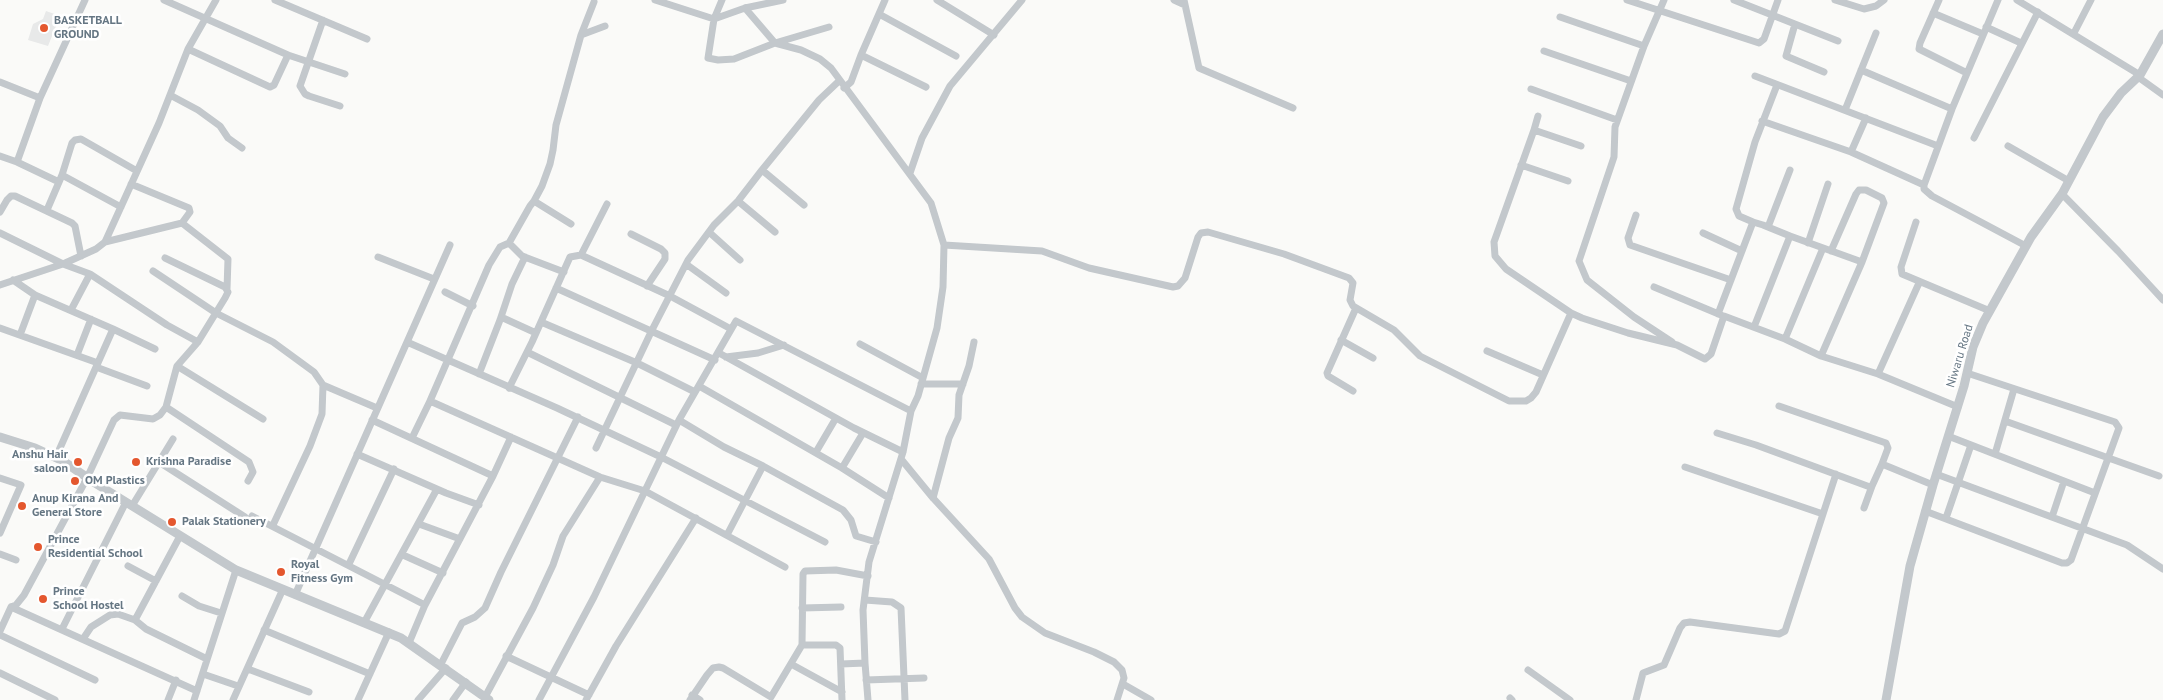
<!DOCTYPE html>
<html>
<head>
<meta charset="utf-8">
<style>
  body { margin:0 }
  canvas { display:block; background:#fafaf8 }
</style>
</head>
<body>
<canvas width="2163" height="700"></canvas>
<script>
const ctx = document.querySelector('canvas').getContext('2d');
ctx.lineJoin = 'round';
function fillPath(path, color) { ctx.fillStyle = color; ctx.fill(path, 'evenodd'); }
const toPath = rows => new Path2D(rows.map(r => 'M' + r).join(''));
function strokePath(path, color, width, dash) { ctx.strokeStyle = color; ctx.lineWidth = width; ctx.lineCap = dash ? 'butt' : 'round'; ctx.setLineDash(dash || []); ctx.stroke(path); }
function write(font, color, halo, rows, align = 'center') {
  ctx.font = font + ' "PT Sans",sans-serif'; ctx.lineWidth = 5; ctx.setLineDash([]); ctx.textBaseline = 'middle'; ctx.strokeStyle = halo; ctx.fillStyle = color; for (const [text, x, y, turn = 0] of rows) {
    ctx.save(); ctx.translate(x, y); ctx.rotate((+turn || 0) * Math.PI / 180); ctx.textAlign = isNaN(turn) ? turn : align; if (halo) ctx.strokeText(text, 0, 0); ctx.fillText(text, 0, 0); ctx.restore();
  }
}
const built = toPath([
  [46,11,60,16,48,46,28,40,33,24,43,19]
]);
const minor = toPath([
  [164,0,288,55,345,74],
  [275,0,367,39],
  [655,0,714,19,722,0],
  [783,0,745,8,714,19,708,58,718,60,734,59,775,43,829,27],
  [937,0,994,35],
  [1174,0,1185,5],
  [1184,0,1199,68,1293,108],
  [1627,0,1759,43,1764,39,1778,0],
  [1664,0,1644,46,1615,127,1614,157,1579,261,1587,280,1634,317,1672,342],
  [1734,0,1838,41],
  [1835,0,1864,9,1876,6,1884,0],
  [1939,0,1920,43,1919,49,1967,73],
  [2017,0,2140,75],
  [745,8,775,43,801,50,820,59,831,68,931,203,944,245,943,287,937,328,918,396,911,411,903,452,869,562,863,610,865,663,868,700],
  [1933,13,1983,34],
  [879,14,956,56],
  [1560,17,1644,46],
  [323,20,300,86,305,94,309,96,340,106],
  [1795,24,1786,56,1824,72],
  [1986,27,2021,43],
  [2074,33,2091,0],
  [581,35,594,2],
  [188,49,270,87,274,85,288,55],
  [1544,51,1631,81],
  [861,55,926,87],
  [1861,70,1952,109,1998,0],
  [1755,76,1938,146],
  [2138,77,2163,95],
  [0,82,40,98],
  [844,88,851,82,861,55,885,0],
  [1531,89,1617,120],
  [170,95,198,110,220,126,228,138,242,148],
  [1952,109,1924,185,1924,189,1932,196,2026,246],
  [1845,110,1876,33],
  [1762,121,1851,152,1866,118],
  [1534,130,1538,116],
  [1974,138,2038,12],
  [2008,146,2069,181],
  [1851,152,1924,185],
  [0,156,17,162],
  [1521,165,1568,181],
  [762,170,819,100,839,81],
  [910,173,922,138,950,86,1022,0],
  [62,175,72,143,75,140,81,139,137,171],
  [59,182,17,162,40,98,85,0],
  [2062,194,2118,251,2163,300],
  [534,201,542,186,550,164,553,150,556,125,581,35,605,26],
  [738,201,775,232],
  [47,210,62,175,121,207],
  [0,212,7,200,11,196,15,196,72,223,75,226,81,256],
  [1636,215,1628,238,1630,245,1731,280],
  [1753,222,1739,216,1736,209,1755,142,1777,85],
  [1916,222,1901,267,1902,274,1990,311],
  [182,223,228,259,227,289],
  [1768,227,1790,170],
  [709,232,740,260],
  [0,233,63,264,90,274,167,325,198,342],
  [1703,233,1742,251],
  [631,234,661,249,665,253,665,259,647,286],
  [1790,236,1862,262,1821,356],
  [105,242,182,223,190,212,189,208,131,184],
  [509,243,522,256,564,272],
  [1808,243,1828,184],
  [944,245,1042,251,1089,268,1173,287,1178,286,1185,278,1198,237,1201,233,1208,232,1284,254,1349,278,1353,283,1350,300,1353,306,1394,330,1420,356,1509,401,1526,401,1531,398,1536,392,1571,313,1582,318,1628,333,1677,345,1705,359,1711,354,1724,316,1785,339,1821,356,1878,374,1958,407],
  [1831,251,1856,194,1859,190,1866,190,1882,198,1884,203,1862,262],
  [581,255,670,296,731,329],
  [378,257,434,279],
  [686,264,726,293],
  [153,271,216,313,273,342,314,372,323,385,322,414,310,446,273,525],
  [13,280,35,295,113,329,56,457],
  [0,285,63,264,96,249,105,242,159,123,188,49,216,0],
  [1654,287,1721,315],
  [556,288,715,360],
  [445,292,473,306],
  [71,310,90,274],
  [1571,313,1506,269,1495,256,1494,242,1534,130,1581,146],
  [1718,314,1753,222,1763,225,1790,236,1754,327],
  [501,317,536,333],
  [541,322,637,363,695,392],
  [0,328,98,363],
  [113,329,155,349],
  [20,335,35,295],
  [1785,339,1823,248],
  [1341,340,1373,358],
  [407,342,557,408,661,457,825,542],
  [860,344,923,378],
  [1487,351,1543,375],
  [527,352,676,425],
  [719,353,854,428,903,452],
  [77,355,91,319],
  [726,357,758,353,784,345],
  [177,366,263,419],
  [96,367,147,386],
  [479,374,500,320,512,284,525,257],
  [1878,374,1919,283],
  [921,384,963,384],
  [323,385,377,408],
  [699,386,842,468,889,498],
  [509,388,532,342,570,257,581,255,607,204],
  [1353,391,1328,376,1327,373,1356,308],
  [430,401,489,265,500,247,509,243,530,206,534,201,571,224],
  [1779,406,1886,443,1888,448,1882,464],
  [166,407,249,462,253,472,248,481],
  [372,420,493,476,425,605,409,643],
  [679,420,724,447,763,466,843,510,851,520,856,536,876,542],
  [2005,421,2159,476],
  [1717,433,1756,445,1870,487,1872,486,1882,464,1933,485],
  [1948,436,2095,493],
  [412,438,430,401,600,477,645,491,785,567],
  [596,448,652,330,688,260,714,225,738,201,762,170,804,205],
  [816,452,836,418],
  [357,454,446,493,479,505],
  [1995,454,2014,389],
  [901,459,933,498,989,559,1015,608,1022,617,1045,633,1094,652,1114,662,1122,670,1124,678,1117,700],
  [159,462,245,517],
  [1685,467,1823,514],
  [842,468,863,433],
  [1936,474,2127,545,2163,569],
  [493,476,511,437],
  [0,478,21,485,0,533],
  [933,498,949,438,958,418,959,395,969,366,974,342],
  [132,506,173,439],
  [1864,508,1872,486],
  [1925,511,2062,563,2067,563,2071,560,2119,428,2115,422,1967,373],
  [252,516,425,605],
  [2052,517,2064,481],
  [1946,518,1971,445],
  [419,524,460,539],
  [727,535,763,466],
  [0,554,16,560],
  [403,555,443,573],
  [349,564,394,469],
  [128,566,156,581],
  [295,595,450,245],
  [182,596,199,606,221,613],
  [865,600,892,602,901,608,905,700],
  [11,607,197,691],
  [802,608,841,607],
  [135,620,180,536],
  [365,621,437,489],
  [62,629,126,502],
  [264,630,370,674],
  [0,631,11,607,16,605,24,595,87,478,114,420,120,415,153,419,160,415,166,407,177,366,198,342,225,298,228,292,225,287,165,258],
  [0,635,95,680],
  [83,639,91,627,110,615,118,614,135,620,146,629,207,659],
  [802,645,836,645,840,648,842,700],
  [506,656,589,695],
  [441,664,462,623,475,617,485,608,501,572,578,417],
  [791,664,842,692],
  [841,664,865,663],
  [248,669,309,692],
  [1528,670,1570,700],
  [0,673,55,700],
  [203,674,238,686],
  [866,680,924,678],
  [1123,684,1151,700],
  [692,695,700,700],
  [485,697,533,608,553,565,563,536,600,477],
  [1510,698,1512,700],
  [168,700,176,680],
  [194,700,236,570],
  [233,700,283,589],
  [358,700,389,632],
  [418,700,446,668],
  [453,700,466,682],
  [539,700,594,597,679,420,736,321,911,411],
  [586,700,616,646,696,518],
  [690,700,707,675,713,668,719,667,723,668,771,697,802,645,803,574,805,571,836,570,868,576],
  [1636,700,1643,673,1664,665,1680,628,1684,623,1690,622,1779,634,1785,631,1836,474]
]);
const tertiary = toPath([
  [0,437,35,448,63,461,95,483,236,570,401,638,489,700],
  [1886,700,1910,566,1933,485,1964,386,1973,347,1983,323,2031,237,2062,194,2103,117,2121,93,2140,75,2163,34]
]);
const markers = [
  [44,28,5,"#e4572e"],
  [78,462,5,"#e4572e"],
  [136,462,5,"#e4572e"],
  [75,481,5,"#e4572e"],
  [22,506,5,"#e4572e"],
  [172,522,5,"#e4572e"],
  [38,547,5,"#e4572e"],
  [281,572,5,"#e4572e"],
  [43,599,5,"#e4572e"]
];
const poiNames = [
  ["BASKETBALL",54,21],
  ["GROUND",54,35],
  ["Anshu Hair",68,455,"right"],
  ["saloon",68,469,"right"],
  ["Krishna Paradise",146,462],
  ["OM Plastics",85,481],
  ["Anup Kirana And",32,499],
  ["General Store",32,513],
  ["Palak Stationery",182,522],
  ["Prince",48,540],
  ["Residential School",48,554],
  ["Royal",291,565],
  ["Fitness Gym",291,579],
  ["Prince",53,592],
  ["School Hostel",53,606]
];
const streetNames = [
  ["Niwaru Road",1960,356,-73]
];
fillPath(built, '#e8e9e9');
strokePath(minor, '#c3c8cc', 7);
strokePath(tertiary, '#c3c8cc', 9);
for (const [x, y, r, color] of markers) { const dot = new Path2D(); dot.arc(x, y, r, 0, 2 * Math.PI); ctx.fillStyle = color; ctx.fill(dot); strokePath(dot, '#fff', 2); }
write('bold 12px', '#657683', '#fff', poiNames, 'left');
write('12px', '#657683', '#fff', streetNames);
</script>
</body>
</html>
